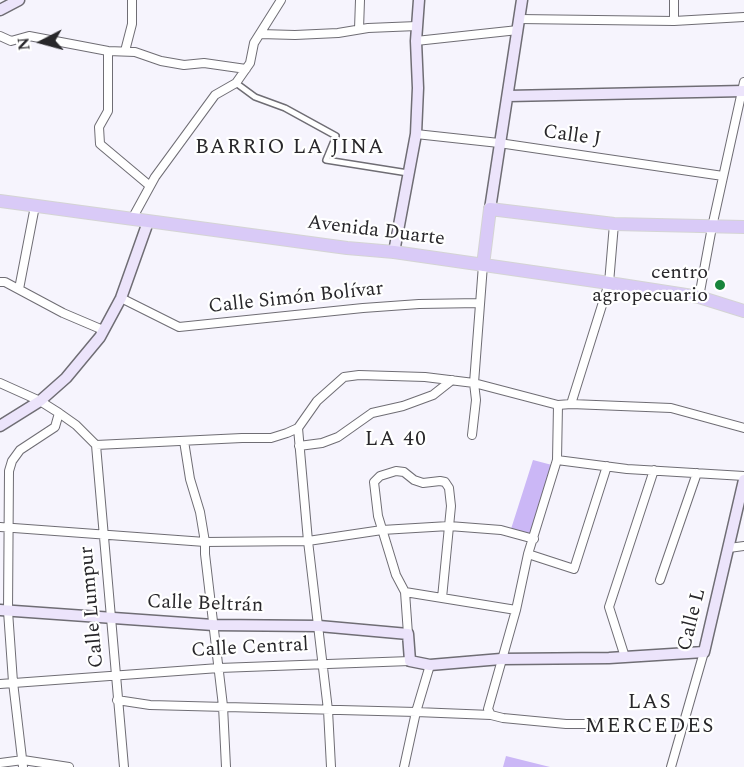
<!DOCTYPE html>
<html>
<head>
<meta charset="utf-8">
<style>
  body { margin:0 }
  #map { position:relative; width:744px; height:767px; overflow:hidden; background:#f6f4fd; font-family:Spectral,serif }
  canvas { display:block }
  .north { position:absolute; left:12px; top:12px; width:60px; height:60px; -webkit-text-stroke:4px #fff; paint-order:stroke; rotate:264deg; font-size:16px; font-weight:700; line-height:24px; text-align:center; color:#28272a }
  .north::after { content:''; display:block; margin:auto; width:21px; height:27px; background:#28272a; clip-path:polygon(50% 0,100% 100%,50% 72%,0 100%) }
</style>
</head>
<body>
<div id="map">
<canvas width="744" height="767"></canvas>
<div class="north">N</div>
</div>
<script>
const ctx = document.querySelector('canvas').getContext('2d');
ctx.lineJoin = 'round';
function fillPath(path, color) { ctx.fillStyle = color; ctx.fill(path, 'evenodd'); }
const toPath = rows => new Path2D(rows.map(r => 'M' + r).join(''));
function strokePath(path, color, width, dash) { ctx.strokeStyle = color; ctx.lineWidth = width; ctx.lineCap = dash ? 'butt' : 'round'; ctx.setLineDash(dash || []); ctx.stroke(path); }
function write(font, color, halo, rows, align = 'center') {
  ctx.font = font + ' Spectral,serif'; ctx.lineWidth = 4.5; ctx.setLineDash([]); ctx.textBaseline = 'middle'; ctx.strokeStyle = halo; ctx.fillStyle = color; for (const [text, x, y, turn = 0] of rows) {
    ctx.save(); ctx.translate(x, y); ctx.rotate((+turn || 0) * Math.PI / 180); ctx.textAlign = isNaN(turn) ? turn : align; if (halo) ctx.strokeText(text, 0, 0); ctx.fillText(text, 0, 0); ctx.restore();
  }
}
const green = toPath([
  [533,460,552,465,530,534,511,529],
  [506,756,550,767,503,767]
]);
const pedestrian = toPath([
  [236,83,255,97,285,108,336,136,326,160,408,173]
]);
const minor = toPath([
  [519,19,674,21,744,17],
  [674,21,674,0],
  [359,29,360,0],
  [260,34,295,35,338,33,368,28,417,26],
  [0,36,11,41,29,36,108,51,135,52,161,61,184,65,204,63,246,69],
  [416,41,518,30],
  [108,51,108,111,99,127,100,144,150,186],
  [125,51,132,24,132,0],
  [416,134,499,143,723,176],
  [132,219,155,177,215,95,236,83,250,63,254,43,281,0],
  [0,282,5,282,63,313,103,330],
  [19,289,35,206],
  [699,297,712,227,744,82],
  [121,298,179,327,363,308,419,304,480,303],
  [0,383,40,401,59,413,76,425,96,445,242,438,271,438,287,433,298,428,317,401,344,377,359,375,425,377,474,383,558,405,571,404,671,408,744,428],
  [571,404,609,283,614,224],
  [558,405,557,460,528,554,516,610,488,709,491,715,503,718,566,724,591,724],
  [298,428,308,541,328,710,331,767],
  [472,435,476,400,474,383,483,265],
  [184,441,190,479,200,512,205,542,205,554,223,706,226,767],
  [96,445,124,767],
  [299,446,322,443,338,437,372,413,403,406,433,395,452,380],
  [557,460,627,469,744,476],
  [0,527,205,542,308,541,382,530,449,526,501,530,534,539],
  [729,548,744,546],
  [528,554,574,569,607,466],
  [660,580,697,473],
  [405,592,408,634],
  [442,598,451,506,449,488,445,482,440,481,423,483,414,480,404,472,396,471,380,476,374,482,378,516,396,575,405,592,516,610],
  [625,657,609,607,654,470],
  [0,684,219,668,410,661],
  [117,700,150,705,416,712,430,665],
  [0,763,23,760,69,767],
  [23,767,13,682,8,611,9,471,12,461,20,450,55,427,59,413],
  [404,767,416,712,491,715],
  [671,767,704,652]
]);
const secondary = toPath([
  [0,10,19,0],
  [508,96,744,91],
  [490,209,522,0],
  [394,252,416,134,418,88,416,41,419,0],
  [0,426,40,401,66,378,100,337,121,298,148,222],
  [0,610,213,625,319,626,408,634,410,661,430,665,501,659,609,658,704,652,744,480]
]);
const primary = toPath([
  [0,201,347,248,394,252,609,283,699,297,744,311],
  [483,265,490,209,614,224,744,227]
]);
const markers = [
  [720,285,6,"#18853c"]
];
const streetNames = [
  ["Calle J",572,137,8],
  ["Avenida Duarte",376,232,7],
  ["Calle Simón Bolívar",296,299,-6],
  ["Calle Beltrán",205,605,2],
  ["Calle Lumpur",93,607,-95],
  ["Calle L",693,620,-76],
  ["Calle Central",250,649,-3]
];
const poiNames = [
  ["centro",708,274],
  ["agropecuario",708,297]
];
const neighbourhoodNames = [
  ["BARRIO LA JINA",290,149],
  ["LA 40",396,441],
  ["LAS",650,704],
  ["MERCEDES",650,728]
];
fillPath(green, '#cbb7f6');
strokePath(pedestrian, '#6f6d74', 8);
strokePath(minor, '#6f6d74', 10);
strokePath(secondary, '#6f6d74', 13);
strokePath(primary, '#d4d4d4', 14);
strokePath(pedestrian, '#fff', 5);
strokePath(minor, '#fff', 8);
strokePath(secondary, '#ece4fb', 10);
strokePath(primary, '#d9caf7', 12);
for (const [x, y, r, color] of markers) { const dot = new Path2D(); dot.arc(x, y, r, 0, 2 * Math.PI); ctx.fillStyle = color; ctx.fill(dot); strokePath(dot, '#fff', 2); }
write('20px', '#28272a', '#fff', streetNames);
write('20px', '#28272a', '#fff', poiNames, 'right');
ctx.letterSpacing = '1.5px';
write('21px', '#28272a', '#fff', neighbourhoodNames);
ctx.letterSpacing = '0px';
</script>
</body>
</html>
